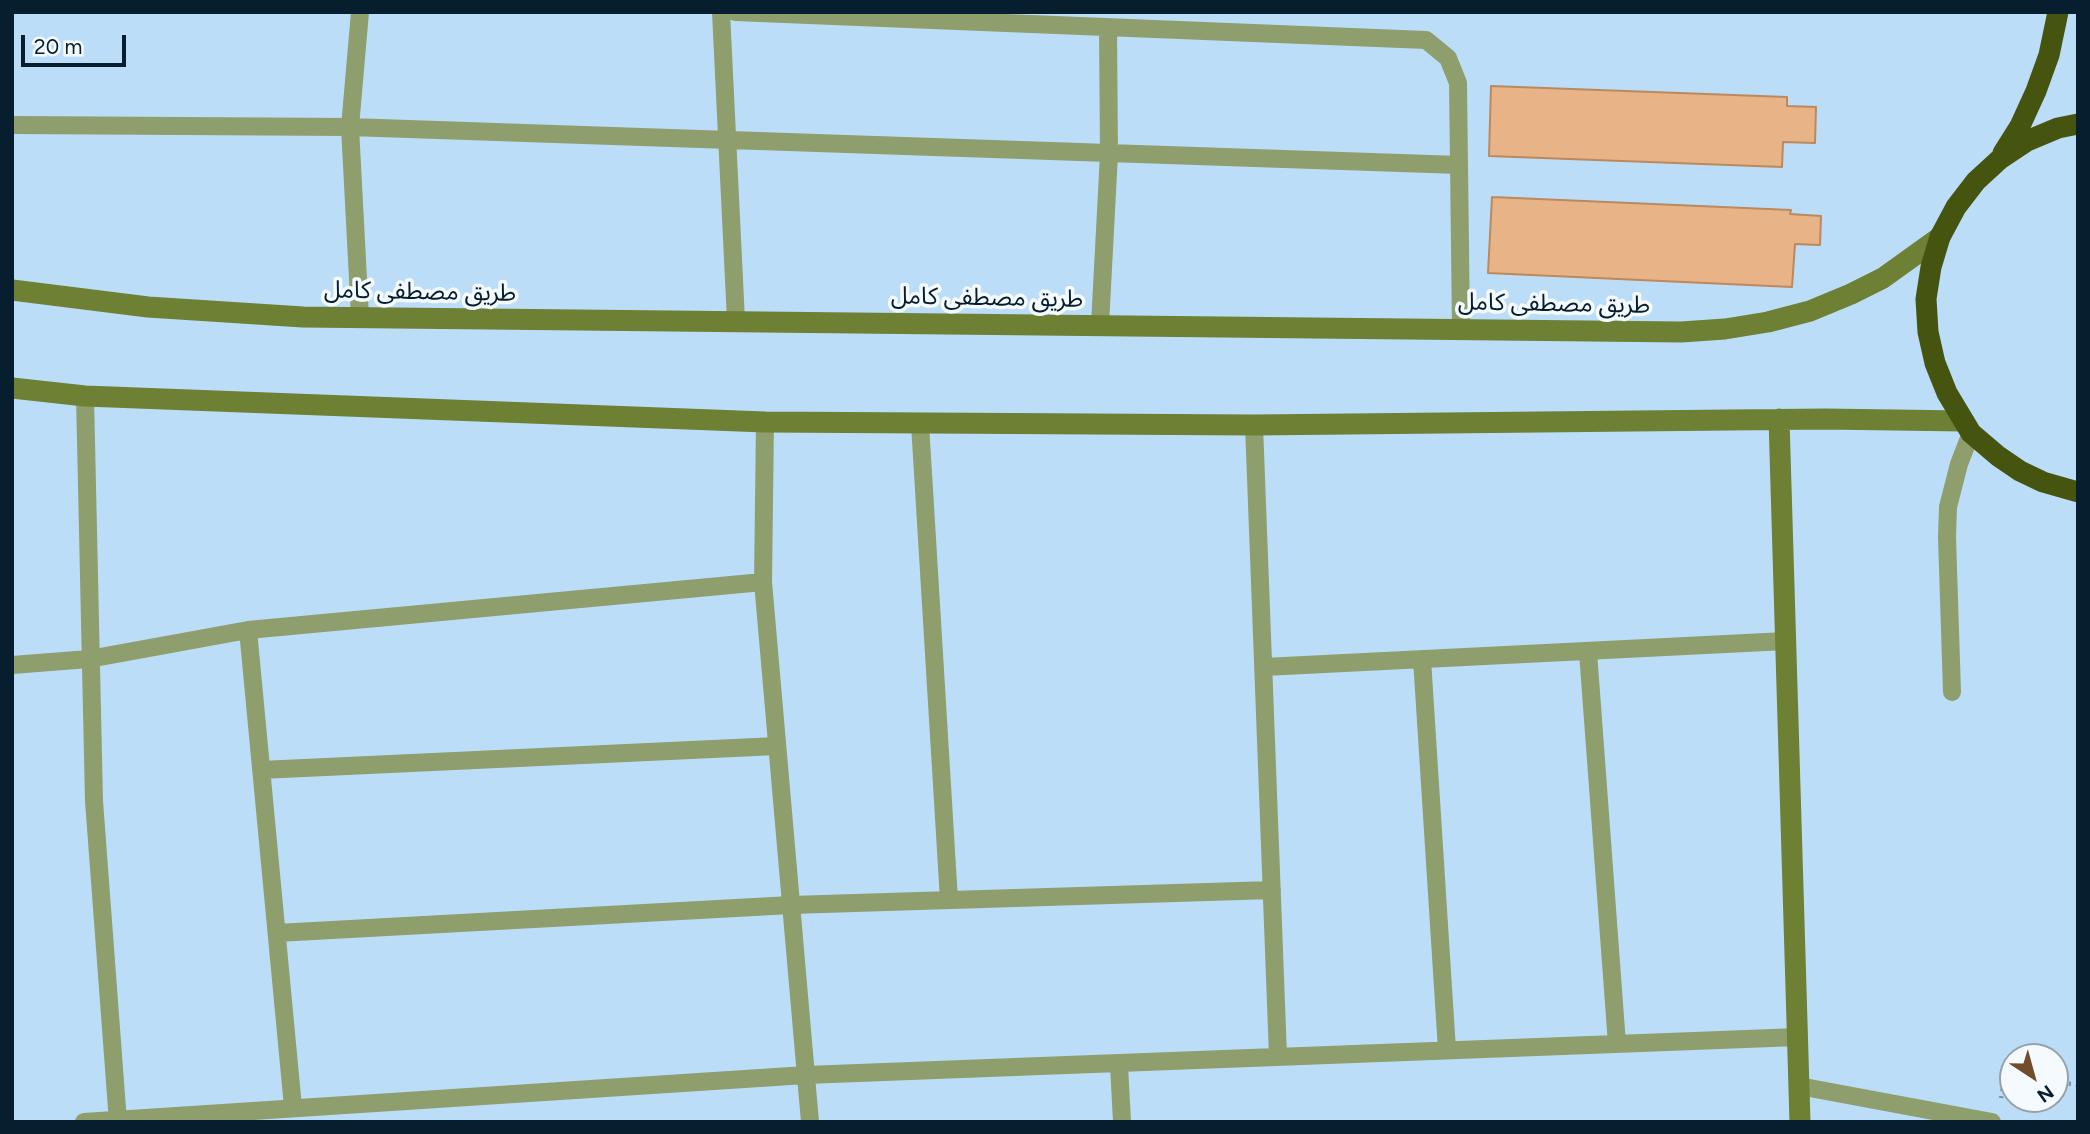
<!DOCTYPE html>
<html>
<head>
<meta charset="utf-8">
<style>
  body { margin:0 }
  #map { position:relative; width:2090px; height:1134px; overflow:hidden; background:#bcddf8; font-family:Figtree,sans-serif }
  canvas { display:block }
  .frame { position:absolute; inset:0; border:14px solid #071e2e; pointer-events:none }
  .north { position:absolute; left:1999px; top:1043px; width:70px; height:70px; box-sizing:border-box; background:#f5faff; border:2px solid #96a2ab; border-radius:50%; rotate:144deg; font-size:19px; font-weight:700; line-height:28px; text-align:center; color:#071e2e }
  .north::after { content:''; display:block; margin:auto; width:24px; height:32px; background:#734d2a; clip-path:polygon(50% 0,100% 100%,50% 72%,0 100%) }
  .scale { position:absolute; left:21px; top:35px; width:105px; height:32px; box-sizing:border-box; border:4px solid #071e2e; border-top:0; padding-left:9px; font-size:21px; line-height:24px; white-space:nowrap; color:#071e2e; -webkit-text-stroke:5px #f5faff; paint-order:stroke }
</style>
</head>
<body>
<div id="map">
<canvas width="2090" height="1134"></canvas>
<div class="frame"></div>
<div class="north">N</div>
<div class="scale">20 m</div>
</div>
<script>
const ctx = document.querySelector('canvas').getContext('2d');
ctx.lineJoin = 'round';
function fillPath(path, color) { ctx.fillStyle = color; ctx.fill(path, 'evenodd'); }
const toPath = rows => new Path2D(rows.map(r => 'M' + r).join(''));
function strokePath(path, color, width, dash) { ctx.strokeStyle = color; ctx.lineWidth = width; ctx.lineCap = dash ? 'butt' : 'round'; ctx.setLineDash(dash || []); ctx.stroke(path); }
function write(font, color, halo, rows, align = 'center') {
  ctx.font = font + ' Figtree,"Noto Sans Arabic",sans-serif'; ctx.lineWidth = 7; ctx.setLineDash([]); ctx.textBaseline = 'middle'; ctx.strokeStyle = halo; ctx.fillStyle = color; for (const [text, x, y, turn = 0] of rows) {
    ctx.save(); ctx.translate(x, y); ctx.rotate((+turn || 0) * Math.PI / 180); ctx.textAlign = isNaN(turn) ? turn : align; if (halo) ctx.strokeText(text, 0, 0); ctx.fillText(text, 0, 0); ctx.restore();
  }
}
const building = toPath([
  [1491,86,1787,97,1787,106,1816,107,1815,143,1783,142,1782,167,1489,156,1491,86],
  [1492,197,1791,210,1790,214,1821,216,1820,245,1795,244,1792,287,1488,273,1492,197]
]);
const path = toPath([
  [2055,1082,2078,1085],
  [2001,1098,2005,1076,2013,1077]
]);
const lane = toPath([
  [721,12,736,321],
  [735,12,1426,40,1448,58,1458,83,1461,329],
  [12,125,350,127,360,12],
  [360,317,350,127,1459,165],
  [1100,325,1109,154,1108,28],
  [85,396,94,801,118,1122],
  [765,422,763,582,810,1122],
  [920,424,949,900],
  [1254,425,1278,1056],
  [248,630,293,1107],
  [1588,652,1617,1044],
  [1422,659,1447,1050],
  [12,665,89,659,248,630,763,582],
  [1264,667,1786,641],
  [1952,692,1947,537,1948,507,1959,464,1971,433],
  [261,770,777,746],
  [277,933,791,905,1272,890],
  [1119,1065,1122,1122],
  [1799,1086,1992,1122],
  [84,1122,806,1075,1798,1037]
]);
const secondary = toPath([
  [12,290,148,307,303,317,1681,332,1725,329,1768,322,1810,311,1851,294,1883,278,1940,237],
  [12,388,85,396,765,422,1254,425,1825,419,1963,421],
  [1779,419,1800,1122]
]);
const highway = toPath([
  [2078,124,2058,128,2027,141,2000,159,1976,181,1956,207,1940,237,1931,267,1926,299,1928,332,1935,363,1947,393,1971,433,1998,456,2020,471,2043,482,2078,492],
  [2003,153,2020,126,2036,91,2049,55,2058,12]
]);
const streetNames = [
  ["طريق مصطفى كامل",420,292,1],
  ["طريق مصطفى كامل",987,298,1],
  ["طريق مصطفى كامل",1554,304,1]
];
fillPath(building, '#e8b487');
strokePath(building, '#bb895d', 2);
strokePath(path, '#7592a9', 4.5, [2, 5]);
strokePath(lane, '#8f9e6d', 18);
strokePath(secondary, '#6d8034', 21);
strokePath(highway, '#45550f', 21);
write('24px', '#071e2e', '#f5faff', streetNames);
</script>
</body>
</html>
